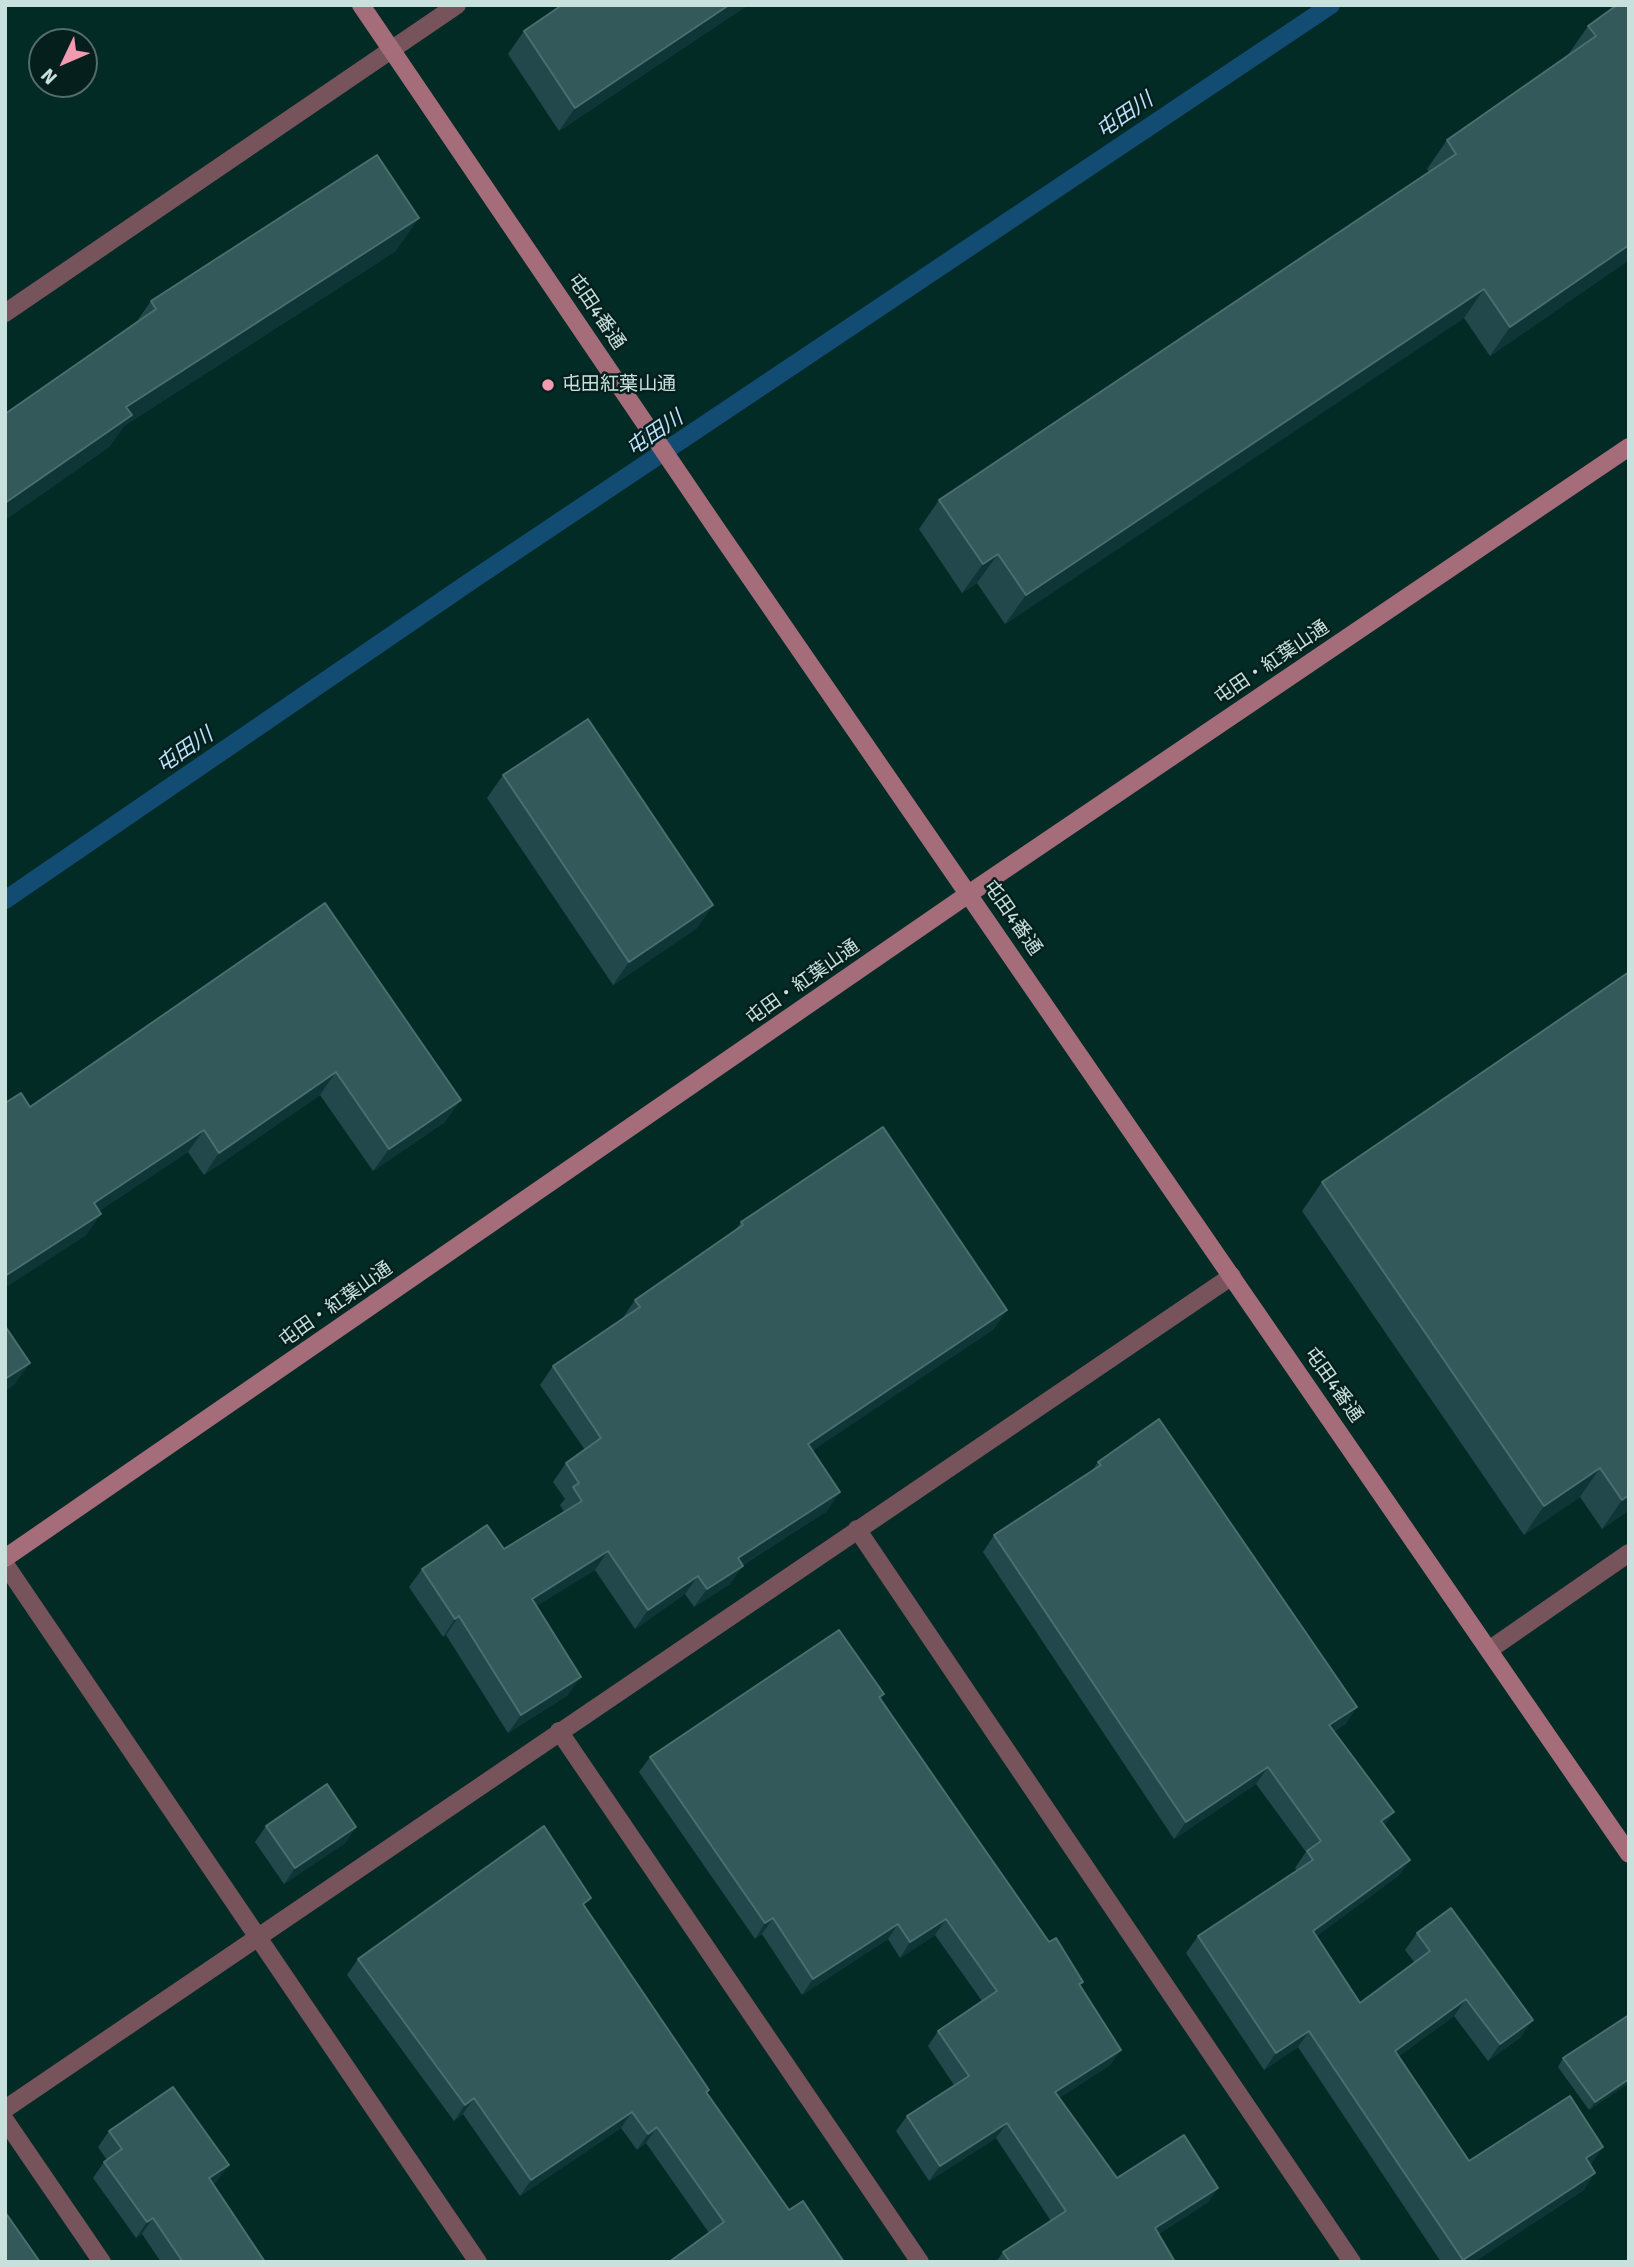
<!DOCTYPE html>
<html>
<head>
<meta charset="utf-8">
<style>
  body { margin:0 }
  #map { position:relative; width:1634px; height:2267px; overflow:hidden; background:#022b26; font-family:Signika,sans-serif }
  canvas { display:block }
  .frame { position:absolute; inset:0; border:7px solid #c8e1dd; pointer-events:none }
  .north { position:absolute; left:28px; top:28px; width:70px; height:70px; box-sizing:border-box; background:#05201c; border:2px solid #536d69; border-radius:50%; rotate:226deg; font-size:19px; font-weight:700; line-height:28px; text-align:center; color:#c8e1dd }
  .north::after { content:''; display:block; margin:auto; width:24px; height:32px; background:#f29ab0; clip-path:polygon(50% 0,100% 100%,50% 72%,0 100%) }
</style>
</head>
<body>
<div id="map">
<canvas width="1634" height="2267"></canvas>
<div class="frame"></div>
<div class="north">N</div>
</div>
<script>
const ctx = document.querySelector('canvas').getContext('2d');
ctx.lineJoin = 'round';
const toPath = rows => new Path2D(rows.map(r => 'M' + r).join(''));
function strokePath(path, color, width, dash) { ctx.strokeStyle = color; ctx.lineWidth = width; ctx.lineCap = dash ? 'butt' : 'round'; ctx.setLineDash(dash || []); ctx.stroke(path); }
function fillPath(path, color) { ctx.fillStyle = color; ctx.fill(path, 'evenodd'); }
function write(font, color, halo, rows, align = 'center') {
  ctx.font = font + ' Signika,"Noto Sans JP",sans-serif'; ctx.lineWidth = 5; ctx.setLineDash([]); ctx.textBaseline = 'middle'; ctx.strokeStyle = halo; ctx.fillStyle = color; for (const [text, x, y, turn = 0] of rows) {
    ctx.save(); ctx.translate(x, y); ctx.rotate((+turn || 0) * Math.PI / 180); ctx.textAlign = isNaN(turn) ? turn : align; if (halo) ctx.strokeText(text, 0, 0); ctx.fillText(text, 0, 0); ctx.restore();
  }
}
const stream = toPath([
  [5,900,468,583,1331,5]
]);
const street = toPath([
  [5,313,457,5],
  [857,1529,1352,2262],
  [5,1564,478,2262],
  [1489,1650,1629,1553],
  [559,1731,920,2262],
  [5,2109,1232,1276],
  [5,2120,102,2262]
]);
const secondary = toPath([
  [361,5,716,528,1629,1854],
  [5,1558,970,893,1629,447]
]);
const wall = toPath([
  [748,5,559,131,508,54,524,31],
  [1617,5,1629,260,1490,356,1464,318,1005,624,977,583,962,593,919,529,939,500,1429,172,1427,169,1447,140,1568,55,1588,26],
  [396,251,124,426,109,447,5,520,5,414,135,324,151,301],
  [503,775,713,905,697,928,613,985,487,798],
  [325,903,445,1122,373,1171,320,1095,204,1175,188,1152,99,1211,101,1214,85,1236,30,1107],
  [1629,972,1629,1510,1602,1529,1580,1497,1524,1535,1302,1211,1322,1182],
  [741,1222,994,1329,813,1450,827,1511,743,1565,730,1584,694,1607,685,1594,635,1629,595,1570,536,1606,568,1695,508,1733,446,1635,443,1637,409,1587,422,1569,504,1549,564,1512,560,1505,565,1499,553,1482,566,1463,585,1450,540,1385,553,1366,622,1319,635,1300,735,1231],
  [1098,1462,1346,1724,1334,1731,1385,1825,1410,1860,1398,1876,1316,1936,1360,2003,1415,1963,1405,1950,1417,1933,1521,2037,1488,2061,1454,2016,1399,2056,1469,2161,1603,2147,1590,2165,1584,2190,1474,2262,1441,2262,1298,2047,1264,2070,1186,1953,1198,1936,1297,1871,1295,1868,1306,1852,1256,1784,1174,1839,983,1552,994,1535,1092,1471],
  [884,1694,881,1699,964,1820,1080,1986,1110,2065,1059,2098,1117,2178,1218,2188,1207,2203,1158,2234,1175,2262,996,2262,1003,2252,1051,2221,996,2138,929,2181,896,2131,907,2116,954,2085,928,2046,938,2031,982,2001,935,1935,900,1958,888,1939,802,1995,762,1934,755,1939,639,1772,650,1757],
  [266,1826,356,1827,345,1843,284,1884,255,1842],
  [585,1907,707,2093,789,2210,844,2262,709,2233,646,2143,637,2150,621,2128,520,2196,463,2114,454,2121,347,1975,358,1959],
  [1629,2015,1629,2083,1589,2110,1558,2067,1563,2058],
  [109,2131,217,2181,213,2184,265,2262,161,2262,142,2234,136,2238,93,2178,104,2162,107,2160,98,2147]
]);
const shadedWall = toPath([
  [729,5,748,5,559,131,575,108],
  [419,218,396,251,124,426,109,447,5,520,5,503,126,407],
  [1629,245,1629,260,1490,356,1510,327],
  [1484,289,1464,318,1005,624,1026,595],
  [998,554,977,583,962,593,983,564],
  [713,905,697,928,613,985,629,962],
  [336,1072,320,1095,204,1175,219,1153],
  [461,1100,445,1122,373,1171,389,1149],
  [204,1130,188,1152,78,1225,94,1203],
  [101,1214,85,1236,5,1288,5,1276],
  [1007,1310,994,1329,796,1462,808,1444],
  [30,1363,14,1385,5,1391,5,1379],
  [1600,1468,1580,1497,1524,1535,1544,1506],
  [840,1492,827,1511,725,1576,738,1558],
  [1629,1495,1629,1510,1602,1529,1622,1500],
  [608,1551,595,1570,519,1617,532,1599],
  [743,1566,730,1584,694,1607,707,1589],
  [698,1576,685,1594,635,1629,648,1610],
  [459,1616,446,1635,443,1637,455,1619],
  [581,1677,568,1695,508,1733,521,1715],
  [1357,1707,1346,1724,1318,1742,1329,1725],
  [1268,1767,1256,1784,1174,1839,1186,1822],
  [1394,1812,1382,1829,1381,1821],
  [356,1827,345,1843,284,1884,295,1868],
  [1410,1860,1398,1876,1301,1948,1313,1931],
  [773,1918,762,1934,755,1939,765,1923],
  [946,1919,935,1935,900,1958,910,1942],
  [898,1924,888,1939,802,1995,813,1979],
  [1466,1999,1454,2016,1383,2068,1395,2051],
  [1533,2020,1521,2037,1488,2061,1500,2044],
  [1309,2031,1298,2047,1264,2070,1276,2053],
  [1121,2050,1110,2065,1044,2108,1055,2092],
  [1629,2079,1629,2083,1589,2110,1595,2102],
  [474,2098,463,2114,454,2121,465,2105],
  [632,2112,621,2128,520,2196,531,2180],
  [1007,2123,996,2138,929,2181,940,2166],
  [657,2127,646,2143,637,2150,648,2134],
  [1603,2147,1591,2164,1574,2175,1586,2158],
  [229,2165,217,2181,198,2194,209,2178],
  [1595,2173,1584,2190,1474,2262,1462,2262],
  [1218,2188,1207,2203,1144,2244,1155,2228],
  [153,2218,142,2234,136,2238,147,2222]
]);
const building = toPath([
  [562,5,729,5,575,108,524,31,562,5],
  [1617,5,1629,5,1629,245,1510,327,1484,289,1026,595,998,554,983,564,939,500,1456,154,1447,140,1596,36,1588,26,1617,5],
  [377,155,419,218,126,407,132,415,5,503,5,414,156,309,151,301,377,155],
  [588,719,713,905,629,962,503,775,588,719],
  [325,903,461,1100,389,1149,336,1072,219,1153,204,1130,94,1203,101,1214,5,1276,5,1103,21,1093,30,1107,325,903],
  [1629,972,1629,1495,1622,1500,1600,1468,1544,1506,1322,1182,1629,972],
  [883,1127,1007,1310,808,1444,840,1492,738,1558,743,1566,707,1589,698,1576,648,1610,608,1551,532,1599,581,1677,521,1715,459,1616,455,1619,422,1569,487,1525,504,1549,582,1501,573,1487,579,1483,566,1463,601,1438,553,1366,640,1307,635,1300,743,1225,741,1222,883,1127],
  [5,1326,30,1363,5,1379,5,1326],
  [1159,1419,1357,1707,1329,1725,1394,1812,1381,1821,1410,1860,1313,1931,1360,2003,1430,1951,1417,1933,1451,1908,1533,2020,1500,2044,1466,1999,1395,2051,1469,2161,1570,2096,1603,2147,1586,2158,1595,2173,1463,2260,1309,2031,1276,2053,1198,1936,1313,1860,1307,1851,1321,1841,1268,1767,1186,1822,994,1535,1101,1465,1098,1462,1159,1419],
  [839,1630,884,1694,879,1697,964,1820,1049,1942,1056,1938,1083,1982,1079,1984,1121,2050,1055,2092,1117,2178,1184,2135,1218,2188,1155,2228,1175,2262,1105,2262,1105,2261,1103,2262,1010,2262,1003,2252,1066,2211,1007,2123,940,2166,907,2116,969,2076,938,2031,997,1991,946,1919,910,1942,898,1924,813,1979,773,1918,765,1923,650,1757,839,1630],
  [327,1784,356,1827,295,1868,266,1826,327,1784],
  [544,1826,591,1898,583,1904,709,2090,706,2092,789,2210,803,2201,844,2262,669,2262,724,2222,657,2127,648,2134,632,2112,531,2180,474,2098,465,2105,358,1959,544,1826],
  [1629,2015,1629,2079,1595,2102,1563,2058,1629,2015],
  [173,2087,229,2165,209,2178,265,2262,183,2262,153,2218,147,2222,104,2162,122,2149,109,2131,173,2087],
  [5,2212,40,2262,5,2262,5,2212]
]);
const markers = [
  [548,385,7,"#f29ab0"]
];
const streetNames = [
  ["屯田4番通",596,312,56],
  ["屯田・紅葉山通",1272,663,-34],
  ["屯田4番通",1012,918,55],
  ["屯田・紅葉山通",803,983,-35],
  ["屯田・紅葉山通",336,1305,-35],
  ["屯田4番通",1333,1385,55]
];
const poiNames = [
  ["屯田紅葉山通",562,385]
];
const waterNames = [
  ["屯田川",1125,116,-34],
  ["屯田川",655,434,-34],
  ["屯田川",185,751,-34]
];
strokePath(stream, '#124c73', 18);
strokePath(street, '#77535b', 18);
strokePath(secondary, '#a56c7a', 18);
fillPath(wall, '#22484b');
fillPath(shadedWall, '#0e3636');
fillPath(building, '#34595b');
strokePath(building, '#4b6e6f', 2);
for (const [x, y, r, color] of markers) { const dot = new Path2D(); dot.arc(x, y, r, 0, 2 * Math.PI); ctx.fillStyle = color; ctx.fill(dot); strokePath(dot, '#05201c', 2.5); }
write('19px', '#c8e1dd', '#05201c', streetNames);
write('19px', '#c8e1dd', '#05201c', poiNames, 'left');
write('italic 21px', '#bde1ff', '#05201c', waterNames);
</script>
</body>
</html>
